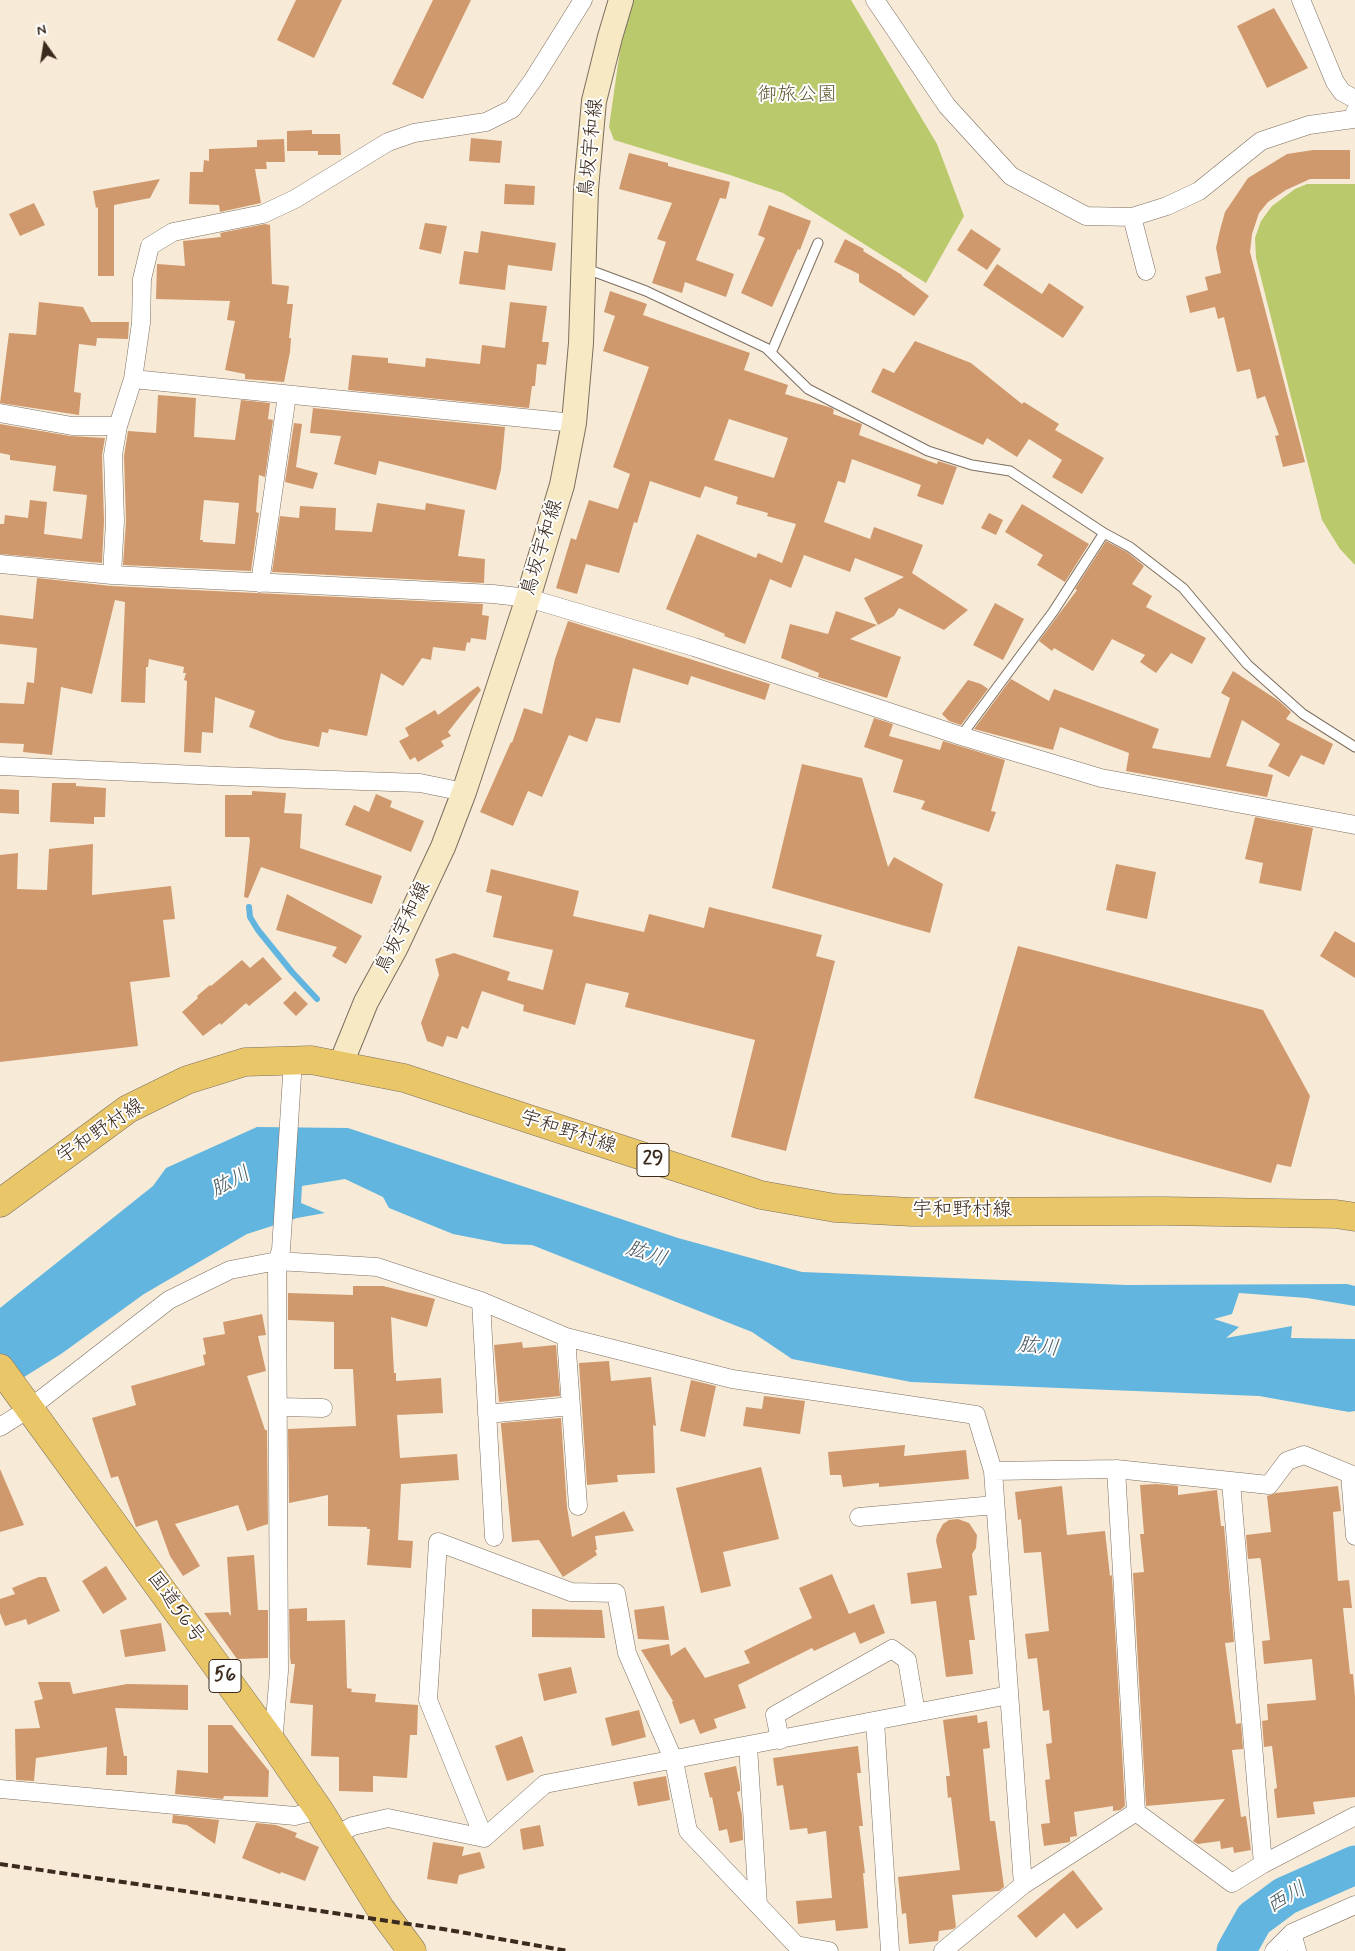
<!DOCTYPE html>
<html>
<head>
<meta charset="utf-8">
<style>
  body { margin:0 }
  #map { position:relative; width:1355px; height:1951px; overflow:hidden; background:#f7ebd8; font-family:Mynerve,sans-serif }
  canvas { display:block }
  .north { position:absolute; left:20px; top:20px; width:50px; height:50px; -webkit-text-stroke:4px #fff; paint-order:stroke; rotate:347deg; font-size:14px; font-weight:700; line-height:20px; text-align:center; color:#3b2a1e }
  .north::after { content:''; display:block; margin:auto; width:18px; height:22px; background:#3b2a1e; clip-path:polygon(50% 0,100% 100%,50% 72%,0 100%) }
</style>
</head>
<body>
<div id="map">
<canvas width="1355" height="1951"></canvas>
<div class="north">N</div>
</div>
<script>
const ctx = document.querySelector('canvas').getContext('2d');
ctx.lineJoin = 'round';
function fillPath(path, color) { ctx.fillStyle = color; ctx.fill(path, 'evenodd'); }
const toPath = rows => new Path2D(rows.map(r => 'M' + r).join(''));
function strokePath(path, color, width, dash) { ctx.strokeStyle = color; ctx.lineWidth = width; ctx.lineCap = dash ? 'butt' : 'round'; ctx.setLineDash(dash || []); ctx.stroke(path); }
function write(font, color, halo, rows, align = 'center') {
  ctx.font = font + ' Mynerve,"Klee One",sans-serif'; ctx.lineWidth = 4; ctx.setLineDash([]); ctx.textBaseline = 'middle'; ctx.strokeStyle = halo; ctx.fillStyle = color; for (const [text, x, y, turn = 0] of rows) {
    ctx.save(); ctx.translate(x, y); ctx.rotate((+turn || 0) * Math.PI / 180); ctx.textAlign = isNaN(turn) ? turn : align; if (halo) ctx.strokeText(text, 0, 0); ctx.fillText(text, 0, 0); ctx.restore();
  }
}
const green = toPath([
  [632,0,851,0,937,144,964,216,926,283,783,193,730,175,614,140,609,127,620,50],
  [1307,184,1355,184,1355,565,1340,549,1322,520,1256,258,1255,238,1261,221,1272,206,1295,189]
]);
const water = toPath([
  [257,1127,348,1128,678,1238,802,1272,1127,1285,1347,1284,1355,1286,1355,1306,1307,1298,1239,1293,1232,1314,1214,1319,1239,1327,1226,1338,1292,1326,1291,1338,1355,1339,1355,1411,1349,1412,1259,1396,911,1382,792,1359,752,1332,532,1245,504,1244,453,1234,389,1208,383,1197,345,1179,302,1186,301,1203,325,1213,297,1218,247,1234,144,1294,61,1354,0,1392,0,1308,153,1186,166,1168]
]);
const stream = toPath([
  [249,907,250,917,258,930,292,972,317,999]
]);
const river = toPath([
  [1236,1951,1254,1919,1285,1896,1355,1865]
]);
const building = toPath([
  [296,0,342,0,314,58,277,40],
  [433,0,471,0,423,99,392,84],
  [1274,8,1308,68,1267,88,1237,26],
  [312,130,312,134,340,134,341,155,318,155,318,151,287,151,287,131],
  [471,138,502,141,500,163,469,161],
  [284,139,285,162,266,162,267,169,255,169,261,203,220,212,219,205,189,204,190,172,203,172,204,160,209,161,209,149,257,147,257,140],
  [1313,150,1350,150,1350,179,1310,179,1286,190,1268,202,1259,213,1252,234,1250,252,1305,462,1283,467,1275,436,1279,435,1265,396,1257,399,1250,369,1237,372,1224,317,1218,319,1215,307,1190,313,1186,296,1208,290,1205,277,1221,273,1216,248,1220,230,1225,212,1248,178,1287,154],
  [629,153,668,163,668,166,730,182,726,199,720,198,696,260,734,274,726,297,685,282,682,293,652,283,666,242,657,239,672,203,619,189],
  [160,179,150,198,114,205,114,276,98,276,98,207,96,208,93,191],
  [505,184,535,186,534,205,504,204],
  [34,203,45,225,20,236,9,214],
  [769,205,811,221,800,250,798,249,772,307,741,293,765,238,758,235],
  [425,223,447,226,441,254,419,249],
  [265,224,270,225,272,284,289,286,287,304,293,304,289,338,291,338,290,352,284,382,245,379,245,374,225,370,235,321,227,320,230,301,156,299,157,264,185,266,183,241,221,237,220,233],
  [971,229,1001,249,987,270,957,250],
  [481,231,556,243,552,271,508,265,505,290,459,284,464,251,478,253],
  [845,239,864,249,863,251,902,275,902,276,929,296,914,316,859,282,859,274,834,262],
  [997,264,1042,294,1049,283,1084,307,1063,338,983,285],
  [610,291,647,304,643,315,750,353,744,370,788,385,785,394,832,408,834,410,833,414,862,424,859,435,937,464,938,461,957,467,943,505,917,496,921,485,852,459,845,483,838,481,824,522,870,539,874,527,923,545,912,573,968,610,944,630,899,608,894,616,878,625,864,598,904,577,855,558,850,572,804,555,791,588,770,579,745,644,724,636,725,634,666,609,697,534,756,558,758,553,782,563,796,524,767,516,768,513,736,504,738,497,705,486,700,498,650,481,637,523,634,522,619,573,586,564,577,594,556,588,571,538,576,540,589,500,618,509,630,474,613,467,649,367,603,351,615,316,604,312],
  [729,419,788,438,774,478,714,460],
  [39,302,83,307,91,322,129,322,128,339,97,338,96,346,79,344,74,392,81,393,79,415,0,403,9,333,36,335],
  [510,302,547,306,542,342,549,342,546,365,537,364,535,386,532,386,529,408,348,390,352,355,388,358,388,363,425,367,426,358,480,364,482,345,505,348],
  [915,341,971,363,1022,404,1024,402,1059,424,1055,430,1104,458,1082,494,1052,477,1062,460,1029,439,1017,457,987,438,983,445,871,392,883,368,894,373],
  [158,395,196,398,194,437,235,440,241,400,270,403,268,419,273,420,265,477,259,475,256,512,259,513,251,571,123,565,126,521,124,456,128,431,156,433],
  [204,500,239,503,235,544,203,542,203,540,200,540],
  [313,408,505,427,501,469,496,490,379,461,376,475,334,464,341,436,310,433],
  [294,423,302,424,296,467,318,473,313,489,285,482],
  [0,424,70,436,105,438,102,455,104,521,102,563,0,554,0,524,4,524,5,515,28,518,30,500,47,502,44,534,82,539,87,495,53,491,56,466,10,460,10,455,0,453],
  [377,503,425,510,426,503,465,510,458,556,485,559,484,583,272,572,280,516,299,518,300,506,336,508,335,530,372,532],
  [1022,504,1089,544,1065,582,1037,565,1043,555,1005,532],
  [989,513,1003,520,996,535,981,528],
  [1106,541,1127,552,1144,566,1132,584,1152,596,1146,607,1206,638,1192,664,1171,653,1156,673,1140,662,1145,655,1112,639,1093,671,1054,648,1052,651,1039,641,1077,590,1075,589],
  [37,578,111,586,483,604,482,615,489,616,486,640,471,638,470,643,467,642,465,651,433,647,431,660,422,658,403,686,381,673,367,736,329,729,328,733,322,732,319,747,280,739,249,727,255,711,215,697,213,733,202,732,201,753,184,752,187,681,184,680,186,673,183,673,184,667,149,659,148,667,146,667,145,703,121,702,125,602,115,600,92,694,61,687,52,755,23,752,24,744,0,743,0,703,24,704,27,682,34,683,37,648,0,644,0,615,33,619],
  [995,603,1024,619,1003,660,973,645],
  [836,611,877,625,850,639,901,657,887,698,818,677,819,673,781,658,790,624,828,634],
  [568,621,770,684,765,700,691,676,688,685,633,668,620,723,596,718,587,742,569,735,542,797,528,791,513,826,480,812,511,742,512,743,524,708,542,714,555,659],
  [1233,671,1279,701,1291,712,1286,719,1333,744,1324,765,1301,755,1289,777,1268,766,1280,744,1242,720,1226,766,1273,775,1267,797,1126,771,1129,753,1060,727,1053,750,974,729,1011,679,1049,701,1054,689,1159,729,1152,748,1210,758,1230,698,1221,693],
  [968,680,981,684,988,689,961,725,949,721,942,714],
  [478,686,481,690,448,732,451,736,441,741,444,746,418,762,415,757,410,760,399,741,409,736,405,728,435,710,438,715],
  [874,718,893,724,889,736,940,750,943,741,1005,760,991,811,996,812,989,832,921,809,925,801,893,792,903,760,864,747],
  [802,764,862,778,888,867,894,857,943,884,930,933,772,888],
  [52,783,76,783,76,786,106,788,105,817,94,817,94,824,50,822],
  [0,789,19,790,19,814,0,813],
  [252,791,286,793,284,813,302,814,300,848,382,876,372,904,261,867,248,898,244,897,250,840,249,837,225,837,225,795,252,795],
  [376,794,392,801,390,807,424,821,411,852,345,825,354,805,369,812],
  [1255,817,1313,828,1301,891,1259,883,1263,863,1245,859],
  [93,844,92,895,171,886,175,919,163,920,170,977,130,982,138,1046,0,1062,0,855,18,853,17,889,47,890,49,849],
  [1116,864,1156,872,1147,919,1106,910],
  [491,869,579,891,573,916,644,932,649,914,704,928,709,907,822,935,816,956,835,961,786,1151,731,1137,755,1040,625,1007,629,993,586,983,575,1025,523,1011,524,1005,482,991,468,1029,462,1026,457,1039,447,1036,443,1047,427,1041,421,1023,439,975,435,959,454,953,510,972,507,980,543,990,553,950,493,937,502,896,486,892],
  [287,894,362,936,346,964,332,956,337,947,276,930],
  [1335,931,1355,943,1355,978,1320,956],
  [1018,946,1263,1010,1310,1096,1291,1167,1277,1164,1271,1183,974,1098],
  [263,957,282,979,249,1006,246,1003,221,1025,220,1023,203,1036,182,1012,198,998,197,996,210,985,211,986,242,960,250,968],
  [295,991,308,1004,296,1016,283,1003],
  [353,1286,383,1286,435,1299,427,1327,391,1317,394,1373,396,1373,396,1381,441,1378,443,1413,397,1415,400,1458,457,1454,459,1480,401,1484,398,1540,413,1541,411,1568,367,1565,370,1529,367,1529,367,1527,328,1526,328,1495,289,1503,288,1429,356,1426,353,1369,334,1369,334,1322,288,1320,288,1293,353,1295],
  [262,1314,266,1335,258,1336,266,1371,247,1376,265,1430,267,1430,268,1524,247,1531,238,1505,175,1524,200,1566,183,1576,170,1556,157,1520,136,1527,118,1476,111,1478,92,1418,136,1405,131,1386,205,1365,203,1355,206,1354,203,1338,225,1334,223,1322],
  [522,1342,523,1348,556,1345,560,1396,499,1402,494,1345],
  [609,1361,611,1381,651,1377,656,1426,653,1425,655,1473,617,1475,618,1482,587,1485,579,1363],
  [691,1380,716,1386,705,1437,680,1431],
  [764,1396,805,1401,800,1434,743,1426,746,1407,762,1409],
  [561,1418,567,1507,572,1537,624,1511,634,1531,595,1536,597,1550,595,1550,597,1555,563,1577,539,1540,512,1542,501,1425,501,1423],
  [905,1445,904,1456,966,1450,969,1479,879,1487,879,1483,843,1487,841,1475,830,1475,828,1452],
  [761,1467,779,1539,723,1552,731,1586,701,1593,676,1488],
  [0,1469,24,1525,0,1532],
  [1156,1484,1178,1486,1178,1495,1217,1490,1221,1526,1224,1526,1234,1642,1225,1643,1236,1724,1241,1723,1243,1749,1232,1750,1241,1817,1246,1816,1251,1850,1234,1853,1233,1847,1221,1849,1220,1841,1198,1844,1193,1841,1225,1799,1146,1806,1133,1573,1144,1572,1140,1534,1144,1534,1140,1485],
  [1062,1486,1067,1535,1105,1531,1110,1576,1112,1575,1125,1806,1120,1810,1113,1811,1113,1806,1074,1812,1077,1836,1070,1837,1070,1842,1044,1846,1041,1824,1050,1823,1045,1780,1050,1779,1046,1744,1052,1743,1049,1710,1043,1711,1037,1658,1028,1659,1025,1634,1049,1631,1041,1552,1024,1553,1021,1519,1018,1520,1015,1492],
  [1338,1486,1341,1511,1333,1512,1338,1581,1349,1580,1352,1608,1343,1608,1350,1674,1353,1674,1355,1697,1355,1797,1313,1802,1315,1814,1277,1818,1274,1789,1277,1788,1272,1746,1264,1747,1262,1721,1268,1720,1267,1704,1316,1700,1312,1659,1264,1664,1262,1641,1270,1640,1261,1561,1260,1558,1248,1559,1246,1535,1271,1532,1267,1496,1276,1493],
  [958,1519,969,1523,977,1535,976,1548,972,1554,977,1595,969,1596,975,1640,969,1640,973,1674,946,1677,936,1601,911,1604,907,1573,942,1568,936,1541,937,1535,943,1524,949,1520],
  [254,1555,258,1610,268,1610,268,1658,237,1659,204,1613,228,1612,231,1616,227,1557],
  [106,1566,127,1599,103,1614,82,1581],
  [832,1574,849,1614,874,1604,885,1633,860,1644,855,1632,814,1651,812,1648,738,1685,746,1708,714,1719,717,1728,700,1734,694,1719,680,1724,672,1702,673,1701,641,1650,669,1644,671,1656,685,1647,705,1678,750,1663,744,1651,812,1618,799,1588],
  [39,1577,46,1577,60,1611,28,1625,26,1619,5,1626,0,1613,0,1599,15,1594,12,1588],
  [664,1606,669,1640,638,1639,634,1610],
  [307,1608,307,1621,345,1620,347,1688,352,1689,351,1692,376,1694,375,1702,418,1705,417,1735,410,1735,407,1778,373,1776,373,1792,339,1791,339,1757,311,1756,313,1705,290,1703,295,1664,291,1664,290,1657,289,1609],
  [532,1609,602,1610,605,1638,532,1637],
  [161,1623,166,1651,125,1657,120,1630],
  [571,1667,577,1693,544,1701,538,1674],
  [38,1682,70,1682,73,1694,127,1684,188,1685,188,1710,115,1708,124,1756,127,1756,127,1775,106,1775,107,1747,36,1758,34,1781,16,1780,15,1729,40,1728,34,1701,43,1699],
  [639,1710,646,1737,612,1746,605,1718],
  [977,1715,978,1723,987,1721,990,1748,983,1749,990,1821,995,1821,1004,1887,999,1891,952,1895,956,1927,953,1929,939,1931,938,1941,909,1944,906,1913,902,1914,898,1877,960,1870,951,1797,948,1798,946,1776,950,1776,943,1720],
  [208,1725,232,1725,269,1771,268,1797,224,1796,223,1799,175,1794,177,1770,208,1773],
  [522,1736,534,1772,507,1781,495,1746],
  [858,1746,861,1773,857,1773,863,1826,859,1826,865,1873,863,1873,868,1928,836,1931,835,1920,798,1924,796,1901,832,1898,826,1831,808,1834,807,1828,790,1830,783,1785,777,1786,773,1758],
  [736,1766,740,1786,740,1791,737,1792,742,1815,743,1840,730,1843,727,1829,719,1831,712,1797,710,1798,704,1773],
  [666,1776,670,1800,638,1806,633,1782],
  [173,1815,219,1820,215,1844,187,1825,172,1823],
  [256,1823,276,1825,297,1833,295,1837,319,1847,305,1881,281,1872,280,1874,242,1858],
  [540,1825,544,1846,523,1850,520,1829],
  [433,1842,464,1847,462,1856,480,1852,485,1868,459,1875,457,1884,427,1879],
  [1073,1870,1103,1909,1077,1929,1064,1913,1036,1938,1017,1916]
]);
const lane = toPath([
  [584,268,646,291,766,348,808,389,928,451,972,465,1010,471,1104,533,1130,547,1183,588,1247,664,1303,714,1355,747],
  [771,353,818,243],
  [961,736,1053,612,1104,533]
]);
const street = toPath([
  [875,0,947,106,1011,176,1086,216,1132,217,1167,206,1199,191,1261,141,1309,125,1353,119,1355,112],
  [1301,0,1335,82,1342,92,1355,99],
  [1132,217,1146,271],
  [133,379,574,423],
  [0,413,72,426,118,426],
  [0,564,112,575,493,594,528,598,694,647,961,736,1101,778,1355,825],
  [112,575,115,521,113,455,118,426,133,379,141,323,142,279,150,246,173,232,263,214,295,199,388,142,414,133,486,122,512,109,533,80,583,0],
  [260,583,287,395],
  [0,766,220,776,420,783,464,792],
  [481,1301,494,1537],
  [566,1337,578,1506],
  [279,1407,323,1408],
  [487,1414,571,1406],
  [0,1427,30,1408,169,1300,230,1270,277,1261,377,1267,481,1301,566,1337,732,1379,976,1415,993,1471,1023,1885],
  [1116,1469,1136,1812],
  [993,1471,1116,1469,1269,1485,1287,1461,1304,1455,1355,1476],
  [1350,1474,1355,1536],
  [1231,1482,1263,1864],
  [859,1517,995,1505],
  [875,1721,890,1951],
  [780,1740,775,1715,892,1649,907,1660,916,1713],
  [273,1744,279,1671,277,1261,281,1250,293,1060],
  [748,1746,758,1905],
  [0,1789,295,1816,319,1810],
  [334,1836,353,1826,388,1818,484,1838],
  [484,1838,428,1700,438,1542,571,1592,616,1593,627,1653,674,1761,688,1831,796,1945,829,1951],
  [484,1838,545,1784,1009,1695],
  [1292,1933,1297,1951],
  [943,1951,1023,1885,1136,1812,1232,1883,1263,1864,1355,1816],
  [1274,1951,1292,1933,1355,1905]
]);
const secondary = toPath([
  [340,1066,366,1002,396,947,443,847,464,792,528,598,562,485,574,423,581,343,586,189,594,101,610,37,621,0]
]);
const primary = toPath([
  [0,1203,128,1109,187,1080,245,1062,311,1060,404,1078,761,1195,835,1208,912,1212,1163,1211,1336,1214,1355,1217]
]);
const highway = toPath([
  [0,1368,270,1739,319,1810,380,1908,412,1951]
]);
const rail = toPath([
  [0,1864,443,1929,568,1951]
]);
const shields = [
  [653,1160,32],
  [225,1676,32]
];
const shieldNames = [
  ["29",653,1160],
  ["56",225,1676]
];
const parkNames = [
  ["御旅公園",797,96]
];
const streetNames = [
  ["鳥坂宇和線",592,148,-84],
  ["鳥坂宇和線",543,548,-73],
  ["鳥坂宇和線",404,928,-64],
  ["宇和野村線",101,1132,-34],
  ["宇和野村線",568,1133,18],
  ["宇和野村線",962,1211],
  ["国道56号",175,1608,54]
];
const waterNames = [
  ["肱川",231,1183,-28],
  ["肱川",646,1255,18],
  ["肱川",1038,1348,6],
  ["西川",1287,1899,-30]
];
fillPath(green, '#bac96c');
fillPath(water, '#62b5de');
strokePath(stream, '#62b5de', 6);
strokePath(river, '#62b5de', 39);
fillPath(building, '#cf996d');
strokePath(lane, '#7d6e5f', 11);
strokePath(street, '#7d6e5f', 19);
strokePath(secondary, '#7d6e5f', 26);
strokePath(primary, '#7d6e5f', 29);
strokePath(highway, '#7d6e5f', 29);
strokePath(lane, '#fff', 9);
strokePath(street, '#fff', 18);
strokePath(secondary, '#f6e9c3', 24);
strokePath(primary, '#e9c769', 28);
strokePath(highway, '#e9c769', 28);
strokePath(rail, '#3b2a1e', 4, [8, 4]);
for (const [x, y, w] of shields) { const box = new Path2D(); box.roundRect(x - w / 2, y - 16.5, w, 33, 4); ctx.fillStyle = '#fff'; ctx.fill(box); strokePath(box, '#3b2a1e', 1); }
write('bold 19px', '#3b2a1e', null, shieldNames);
write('20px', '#615a35', '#fff', parkNames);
write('20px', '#3b2a1e', '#fff', streetNames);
write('italic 21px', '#495b61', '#fff', waterNames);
</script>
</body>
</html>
